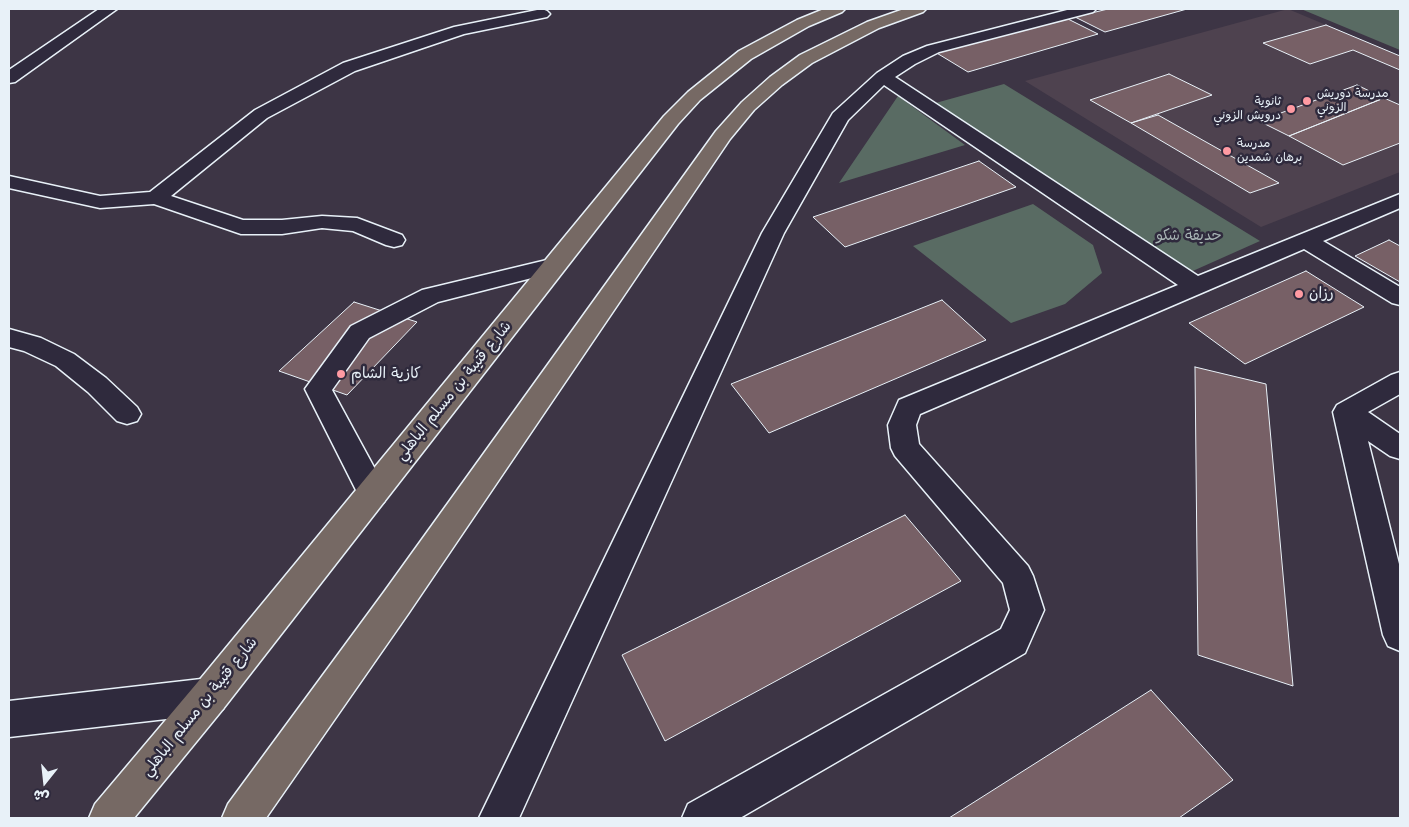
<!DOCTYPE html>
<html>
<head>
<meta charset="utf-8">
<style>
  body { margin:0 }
  #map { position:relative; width:1409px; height:827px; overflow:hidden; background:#3d3545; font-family:"Shantell Sans","Playpen Sans Arabic",sans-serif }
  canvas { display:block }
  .frame { position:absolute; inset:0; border:10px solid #e8f1f8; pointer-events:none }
  .north { position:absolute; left:20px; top:757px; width:50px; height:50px; -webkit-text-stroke:4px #2f2a3d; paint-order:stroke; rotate:196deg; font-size:14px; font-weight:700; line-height:20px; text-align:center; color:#e8f1f8 }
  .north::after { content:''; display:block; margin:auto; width:18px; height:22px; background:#e8f1f8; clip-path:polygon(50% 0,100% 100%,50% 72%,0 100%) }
</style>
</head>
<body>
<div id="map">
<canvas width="1409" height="827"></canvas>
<div class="frame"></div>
<div class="north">ش</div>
</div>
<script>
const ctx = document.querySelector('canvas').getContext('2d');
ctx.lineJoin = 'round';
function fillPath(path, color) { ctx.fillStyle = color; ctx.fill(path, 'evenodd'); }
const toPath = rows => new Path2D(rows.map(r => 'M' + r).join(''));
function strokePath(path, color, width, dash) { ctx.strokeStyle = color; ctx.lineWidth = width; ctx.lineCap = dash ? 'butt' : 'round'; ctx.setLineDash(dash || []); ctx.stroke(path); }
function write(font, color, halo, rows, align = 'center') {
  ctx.font = font + ' "Shantell Sans","Playpen Sans Arabic",sans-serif'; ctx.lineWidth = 5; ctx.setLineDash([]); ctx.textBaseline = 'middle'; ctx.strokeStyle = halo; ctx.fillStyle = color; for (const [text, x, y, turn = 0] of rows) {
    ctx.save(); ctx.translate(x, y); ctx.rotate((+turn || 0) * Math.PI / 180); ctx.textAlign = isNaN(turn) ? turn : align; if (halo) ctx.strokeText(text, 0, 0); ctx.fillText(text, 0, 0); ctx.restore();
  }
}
const built = toPath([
  [1288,9,1400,56,1400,172,1261,227,1025,81]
]);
const green = toPath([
  [1301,9,1400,9,1400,50],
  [1004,84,1260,241,1186,274,932,104],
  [898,96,965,145,839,183],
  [1033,204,1093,245,1102,273,1065,304,1011,323,913,246]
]);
const building = toPath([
  [1108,9,1187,9,1105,32,1075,17,1108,9],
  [1068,19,1098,34,968,72,935,52,1068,19],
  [1326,25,1400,56,1400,70,1353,50,1310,64,1263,43,1326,25],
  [1169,74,1212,95,1131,123,1090,100,1169,74],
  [1357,85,1384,98,1289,136,1259,121,1357,85],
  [1384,98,1400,105,1400,143,1343,165,1289,136,1384,98],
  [1158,115,1279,183,1250,193,1131,123,1158,115],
  [979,161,1016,187,845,247,813,217,979,161],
  [1389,240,1400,246,1400,282,1355,256,1389,240],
  [1306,271,1364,307,1245,364,1189,323,1306,271],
  [942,300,986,340,769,433,731,384,942,300],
  [354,302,417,322,347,395,279,371,354,302],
  [1195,367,1266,384,1293,686,1198,655,1195,367],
  [905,515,961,581,665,741,622,655,905,515],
  [1151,690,1233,780,1179,818,949,818,1151,690]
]);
const minor = toPath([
  [99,9,117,9,15,82,9,83,9,70,99,9],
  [542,9,547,11,550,14,547,17,464,34,355,71,267,118,171,196,243,220,282,220,322,216,357,218,402,235,405,240,402,245,394,247,386,245,353,231,322,228,282,234,241,234,154,204,100,208,9,188,9,176,100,196,150,192,255,110,343,63,454,27,542,9],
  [1071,9,1096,9,1093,12,939,52,915,64,895,77,1198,276,1400,194,1400,208,1323,241,1400,287,1400,305,1392,303,1304,249,920,414,916,425,919,444,1028,566,1033,576,1044,610,1025,653,740,818,682,818,688,804,1001,629,1010,610,1003,583,895,456,891,448,888,425,899,400,1178,285,884,85,848,120,784,233,519,818,479,818,762,233,833,113,877,73,903,56,927,46,1071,9],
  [555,258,563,260,566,265,563,270,438,302,369,338,332,390,388,493,384,502,373,505,362,502,305,389,351,326,422,290,555,258],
  [9,329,41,338,74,354,106,378,137,407,141,414,137,421,127,424,117,421,88,392,56,366,24,351,9,347,9,329],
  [1400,372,1400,394,1368,412,1400,434,1400,459,1390,456,1368,441,1400,568,1400,651,1388,646,1383,635,1333,412,1337,405,1391,375,1400,372],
  [210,678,223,683,228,696,223,709,210,714,9,737,9,701,210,678]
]);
const major = toPath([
  [824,9,845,9,842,12,809,26,751,59,700,100,678,124,223,709,134,818,89,818,95,804,197,683,664,116,688,92,739,51,797,20,824,9],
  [904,9,926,9,923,12,879,28,812,63,782,85,754,110,730,139,408,614,266,818,222,818,228,804,384,592,716,131,742,102,770,77,800,55,867,22,904,9]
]);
const markers = [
  [1307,101,5,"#ff9aa2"],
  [1291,109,5,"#ff9aa2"],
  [1227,151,5,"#ff9aa2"],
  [1299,294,5,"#ff9aa2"],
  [341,374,5,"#ff9aa2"]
];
const farPoinames = [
  ["مدرسة دوريش",1317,94],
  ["الزوني",1317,108],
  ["ثانوية",1281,102,"right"],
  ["درويش الزوني",1281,116,"right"],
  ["مدرسة",1237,144],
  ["برهان شمدين",1237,158]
];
const parkNames = [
  ["حديقة شكو",1189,236]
];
const poiNames = [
  ["رزان",1309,294],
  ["كازية الشام",351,374]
];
const streetNames = [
  ["شارع قتيبة بن مسلم الباهلي",454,391,-51],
  ["شارع قتيبة بن مسلم الباهلي",200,707,-51]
];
fillPath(built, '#4e424f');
fillPath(green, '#596b63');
fillPath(building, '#776066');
strokePath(building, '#e8f1f8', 1);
strokePath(minor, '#e8f1f8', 3);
strokePath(major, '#e8f1f8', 3);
fillPath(minor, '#2f2a3d');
fillPath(major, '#766964');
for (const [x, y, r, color] of markers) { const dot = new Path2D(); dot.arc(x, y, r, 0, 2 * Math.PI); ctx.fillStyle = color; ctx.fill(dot); strokePath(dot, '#2f2a3d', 2); }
write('12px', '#e8f1f8', '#2f2a3d', farPoinames, 'left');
write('15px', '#a8b5b5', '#2f2a3d', parkNames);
write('15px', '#e8f1f8', '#2f2a3d', poiNames, 'left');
write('15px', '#e8f1f8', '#2f2a3d', streetNames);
</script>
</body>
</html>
